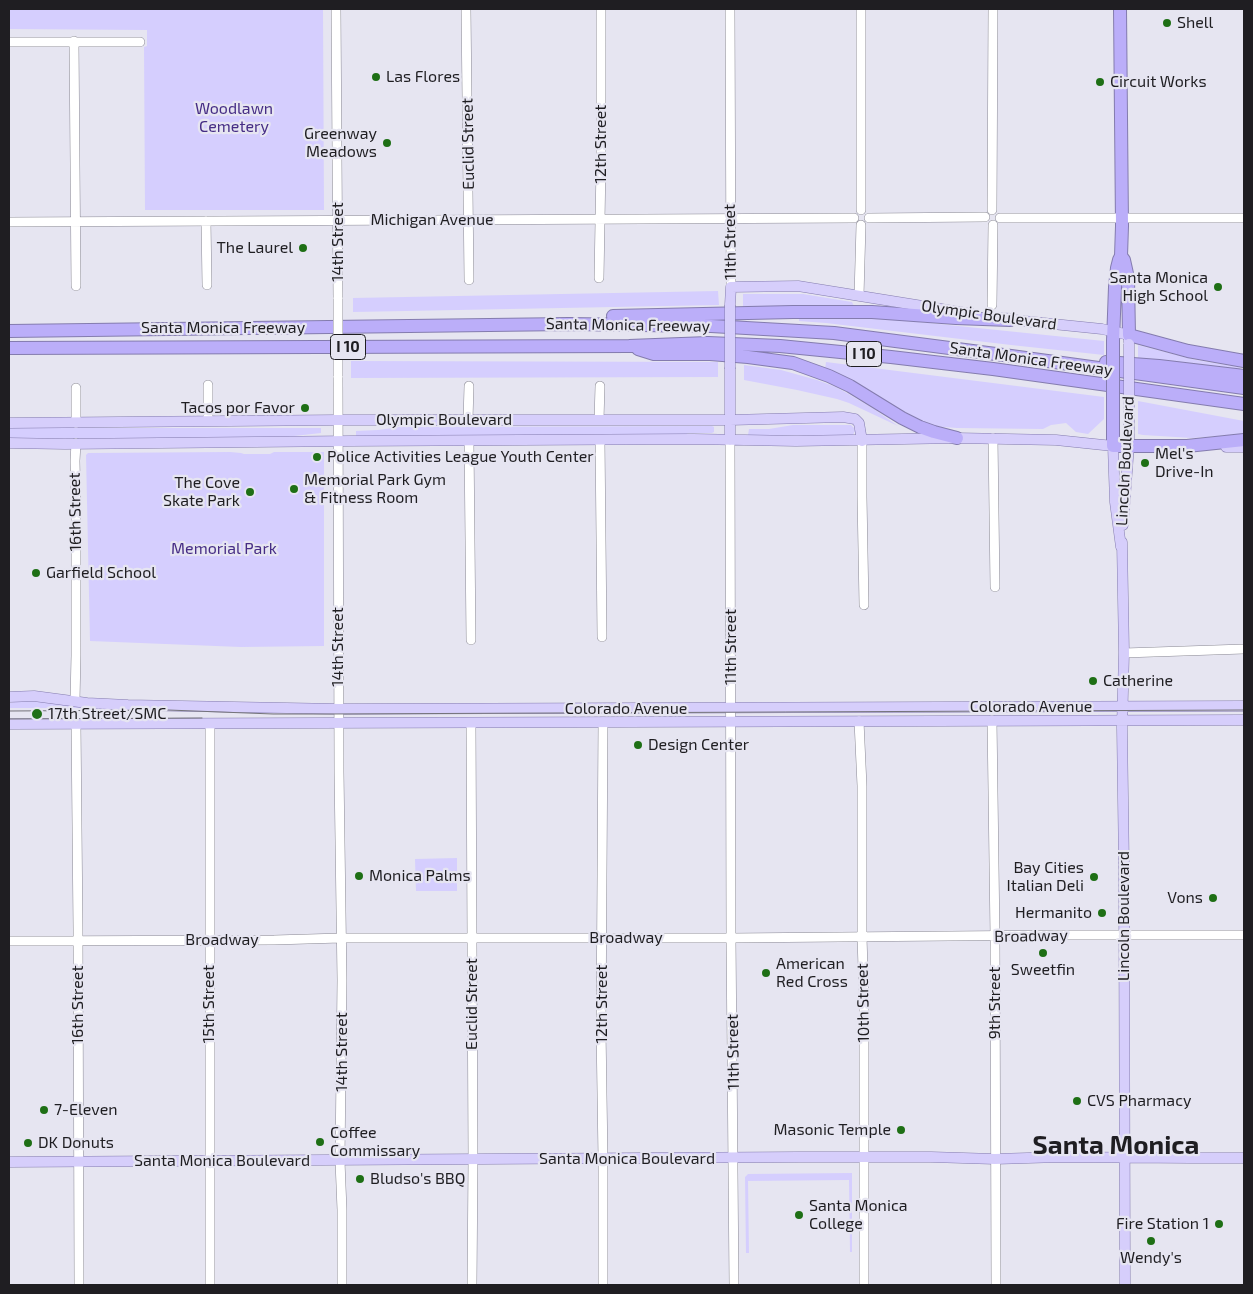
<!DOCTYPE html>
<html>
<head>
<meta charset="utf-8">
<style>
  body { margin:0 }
  #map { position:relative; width:1253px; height:1294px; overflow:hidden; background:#e6e5f1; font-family:"Exo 2",sans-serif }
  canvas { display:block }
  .frame { position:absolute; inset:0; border:10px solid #1f1e22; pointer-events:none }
</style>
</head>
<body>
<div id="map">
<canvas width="1253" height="1294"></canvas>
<div class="frame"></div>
</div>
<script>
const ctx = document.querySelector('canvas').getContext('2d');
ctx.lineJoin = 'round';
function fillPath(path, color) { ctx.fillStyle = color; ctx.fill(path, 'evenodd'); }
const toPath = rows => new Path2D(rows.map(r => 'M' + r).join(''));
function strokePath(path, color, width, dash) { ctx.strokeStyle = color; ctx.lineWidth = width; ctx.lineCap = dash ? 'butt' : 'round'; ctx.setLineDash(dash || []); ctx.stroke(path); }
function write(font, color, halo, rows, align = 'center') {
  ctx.font = font + ' "Exo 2",sans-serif'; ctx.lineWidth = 4.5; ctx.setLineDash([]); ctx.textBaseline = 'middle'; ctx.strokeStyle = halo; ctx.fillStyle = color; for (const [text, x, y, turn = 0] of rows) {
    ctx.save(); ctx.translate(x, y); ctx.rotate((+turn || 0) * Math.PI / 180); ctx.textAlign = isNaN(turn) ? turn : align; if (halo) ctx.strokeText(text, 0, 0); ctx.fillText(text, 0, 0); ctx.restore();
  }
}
const green = toPath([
  [9,9,323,9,324,210,145,210,144,47,147,46,147,30,9,29],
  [718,291,719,305,353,312,353,298],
  [743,294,803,294,852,302,854,306,743,308],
  [799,318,858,318,890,319,1104,341,1104,355,1011,345,826,323,799,321],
  [1138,345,1196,360,1238,367,1243,370,1138,358],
  [351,361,718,362,718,377,351,378],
  [826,362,1104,397,1104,419,1088,434,1076,432,1066,423,1051,425,1043,429,957,428,929,426,825,370],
  [744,365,781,370,817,380,836,387,852,396,874,409,898,426,849,403,837,399,797,390,744,380],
  [1138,401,1244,421,1244,434,1192,438,1143,435,1138,434],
  [793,425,851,425,854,428,855,431,853,435,850,436,748,435,749,429,769,429],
  [712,426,714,427,714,432,712,433,690,433,672,437,356,436,356,431,378,430,399,427],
  [9,428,321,428,321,433,294,436,283,438,9,439],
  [230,452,241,453,244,454,270,454,274,452,324,452,324,646,241,647,90,641,86,455,88,453],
  [24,700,40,700,86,708,9,708,9,703],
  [457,858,457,891,416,891,415,859],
  [852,1173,852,1252,850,1252,849,1180,748,1181,749,1253,746,1253,745,1177,748,1174]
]);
const minor = toPath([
  [336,9,338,299],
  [466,9,469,280],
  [730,9,731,287],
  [74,41,76,286],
  [9,42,140,42],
  [861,210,861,9],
  [992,210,993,9],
  [869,218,985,217],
  [1000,218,1244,218],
  [206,221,207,285],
  [9,222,854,218],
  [599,278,601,165,601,9],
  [859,296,861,225],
  [992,305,993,225],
  [338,376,339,772,342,980,340,1161,342,1210,342,1285],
  [208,385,208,421],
  [76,388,76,423],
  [468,420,469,386],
  [599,420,600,386],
  [993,438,995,587],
  [600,440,602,637],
  [730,440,731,938,734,1285],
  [469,441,471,640],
  [862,441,862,497,864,605],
  [1124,653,1244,649],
  [75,701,76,655,76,506,75,461,76,443],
  [992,720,995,936,996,1285],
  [859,721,862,786,862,937,864,999,864,1285],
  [471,723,473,1160,472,1285],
  [76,724,78,929,79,1285],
  [210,724,210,1285],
  [9,941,274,940,341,938,731,938,1059,935,1244,935],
  [603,1285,603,1159,601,1029,603,722]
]);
const major = toPath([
  [730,305,731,287,798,286,972,314],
  [1004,319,1102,329,1129,335,1129,342],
  [9,423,338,420,730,420,843,417,855,419,859,423,862,441],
  [730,440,730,369],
  [9,443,65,444,349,441,693,439,796,441,957,438,1056,440,1113,446,1115,502,1121,547],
  [1226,447,1244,447],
  [1123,525,1129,445,1129,419],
  [1122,542,1124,653,1122,727,1124,868,1125,1285],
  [9,697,34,696,87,703,128,705,339,709,1244,706],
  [9,724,1244,720],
  [9,1162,799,1157,931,1157,995,1159,1060,1157,1191,1158,1244,1158]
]);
const highway = toPath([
  [1121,256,1124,260,1128,278,1129,335,1188,351,1244,361],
  [613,316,793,312,872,312,956,318,1010,320],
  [9,331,569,324,711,326,834,333,1011,356,1244,388],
  [1113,341,1115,287,1117,268,1119,260,1121,256,1122,226,1120,9],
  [9,348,629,346,708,343,780,346,891,357,993,369,1244,404],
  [638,349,654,354,710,354,748,357,793,363,829,376,850,386,902,418,920,427,934,432,957,438],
  [1106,362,1159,366,1244,376],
  [1113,416,1113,446,1187,446,1244,440]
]);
const tram = toPath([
  [9,711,168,710,273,714,326,714,1244,710],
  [9,719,202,718]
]);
const minorBridge = toPath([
  [338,376,338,299]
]);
const majorBridge = toPath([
  [730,369,730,305],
  [1129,419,1129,344]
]);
const highwayBridge = toPath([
  [1113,416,1113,341]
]);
const markers = [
  [1167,23,5,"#1e6f15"],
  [376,77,5,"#1e6f15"],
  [1100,82,5,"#1e6f15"],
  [387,143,5,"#1e6f15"],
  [303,248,5,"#1e6f15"],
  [1218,287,5,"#1e6f15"],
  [305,408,5,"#1e6f15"],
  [317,457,5,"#1e6f15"],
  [1145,463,5,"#1e6f15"],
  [294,489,5,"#1e6f15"],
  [250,492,5,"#1e6f15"],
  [36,573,5,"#1e6f15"],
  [1093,681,5,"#1e6f15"],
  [37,714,6,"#1e6f15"],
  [638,745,5,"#1e6f15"],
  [359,876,5,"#1e6f15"],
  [1094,877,5,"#1e6f15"],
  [1213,898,5,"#1e6f15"],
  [1102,913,5,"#1e6f15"],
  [1043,953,5,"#1e6f15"],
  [766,973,5,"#1e6f15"],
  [1077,1101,5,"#1e6f15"],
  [44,1110,5,"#1e6f15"],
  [901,1130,5,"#1e6f15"],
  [320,1142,5,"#1e6f15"],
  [28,1143,5,"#1e6f15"],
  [360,1179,5,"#1e6f15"],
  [799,1215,5,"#1e6f15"],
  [1219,1224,5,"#1e6f15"],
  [1151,1241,5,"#1e6f15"]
];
const shields = [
  [348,347,35],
  [864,354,35]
];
const shieldNames = [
  ["I 10",348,347],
  ["I 10",864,354]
];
const poiNames = [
  ["Shell",1177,23],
  ["Las Flores",386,77],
  ["Circuit Works",1110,82],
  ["Greenway",377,134,"right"],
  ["Meadows",377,152,"right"],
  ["The Laurel",293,248,"right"],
  ["Santa Monica",1208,278,"right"],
  ["High School",1208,296,"right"],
  ["Tacos por Favor",295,408,"right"],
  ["Mel's",1155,454],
  ["Drive-In",1155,472],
  ["Police Activities League Youth Center",327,457],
  ["Memorial Park Gym",304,480],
  ["& Fitness Room",304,498],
  ["The Cove",240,483,"right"],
  ["Skate Park",240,501,"right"],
  ["Garfield School",46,573],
  ["Catherine",1103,681],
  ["17th Street/SMC",48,714],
  ["Design Center",648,745],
  ["Bay Cities",1084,868,"right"],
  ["Italian Deli",1084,886,"right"],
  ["Monica Palms",369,876],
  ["Vons",1203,898,"right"],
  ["Hermanito",1092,913,"right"],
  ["American",776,964],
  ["Red Cross",776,982],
  ["Sweetfin",1043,970,"center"],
  ["CVS Pharmacy",1087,1101],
  ["7-Eleven",54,1110],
  ["Masonic Temple",891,1130,"right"],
  ["Coffee",330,1133],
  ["Commissary",330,1151],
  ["DK Donuts",38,1143],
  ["Bludso's BBQ",370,1179],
  ["Santa Monica",809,1206],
  ["College",809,1224],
  ["Fire Station 1",1209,1224,"right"],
  ["Wendy's",1151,1258,"center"]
];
const parkNames = [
  ["Woodlawn",234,109],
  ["Cemetery",234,127],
  ["Memorial Park",224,549]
];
const streetNames = [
  ["Euclid Street",468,144,-91],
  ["12th Street",601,144,-90],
  ["Michigan Avenue",432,220],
  ["14th Street",338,242,-90],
  ["11th Street",730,242,-91],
  ["Olympic Boulevard",989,315,8],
  ["Santa Monica Freeway",628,325,1],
  ["Santa Monica Freeway",223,328],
  ["Santa Monica Freeway",1031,359,8],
  ["Olympic Boulevard",444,420],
  ["Lincoln Boulevard",1125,461,-87],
  ["16th Street",75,512,-91],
  ["14th Street",338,647,-90],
  ["11th Street",731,647,-90],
  ["Colorado Avenue",1031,707],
  ["Colorado Avenue",626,709],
  ["Lincoln Boulevard",1124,916,-90],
  ["Broadway",1031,936,-1],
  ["Broadway",626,938],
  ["Broadway",222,940],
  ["10th Street",863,1003,-91],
  ["9th Street",995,1003,-90],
  ["15th Street",209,1004,-90],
  ["Euclid Street",472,1004,-90],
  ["12th Street",602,1004,-90],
  ["16th Street",78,1005,-90],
  ["14th Street",342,1052,-90],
  ["11th Street",733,1052,-91],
  ["Santa Monica Boulevard",627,1159],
  ["Santa Monica Boulevard",222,1161]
];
const townNames = [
  ["Santa Monica",1116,1145]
];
fillPath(green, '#d5cefe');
strokePath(minor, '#8a8994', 10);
strokePath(major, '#847cae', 11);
strokePath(highway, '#847cae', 14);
strokePath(minor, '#fff', 9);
strokePath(major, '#d6cefb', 10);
strokePath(highway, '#bbaef9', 12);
strokePath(tram, '#74737a', 1);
strokePath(minorBridge, '#8a8994', 10, []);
strokePath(majorBridge, '#847cae', 11, []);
strokePath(highwayBridge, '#847cae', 14, []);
strokePath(minorBridge, '#fff', 9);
strokePath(majorBridge, '#d6cefb', 10);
strokePath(highwayBridge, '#bbaef9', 12);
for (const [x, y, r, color] of markers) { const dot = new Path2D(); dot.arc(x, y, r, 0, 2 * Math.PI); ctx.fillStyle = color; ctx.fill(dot); strokePath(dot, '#e6e5f1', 2); }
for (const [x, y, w] of shields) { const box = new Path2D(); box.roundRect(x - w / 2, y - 12.5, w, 25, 4); ctx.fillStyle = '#e6e5f1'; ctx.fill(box); strokePath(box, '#1f1e22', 1); }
write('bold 15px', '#1f1e22', null, shieldNames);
write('16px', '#1f1e22', '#e6e5f1', poiNames, 'left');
write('16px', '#462d85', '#e6e5f1', parkNames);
write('16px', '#1f1e22', '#e6e5f1', streetNames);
write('bold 26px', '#1f1e22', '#e6e5f1', townNames);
</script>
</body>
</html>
